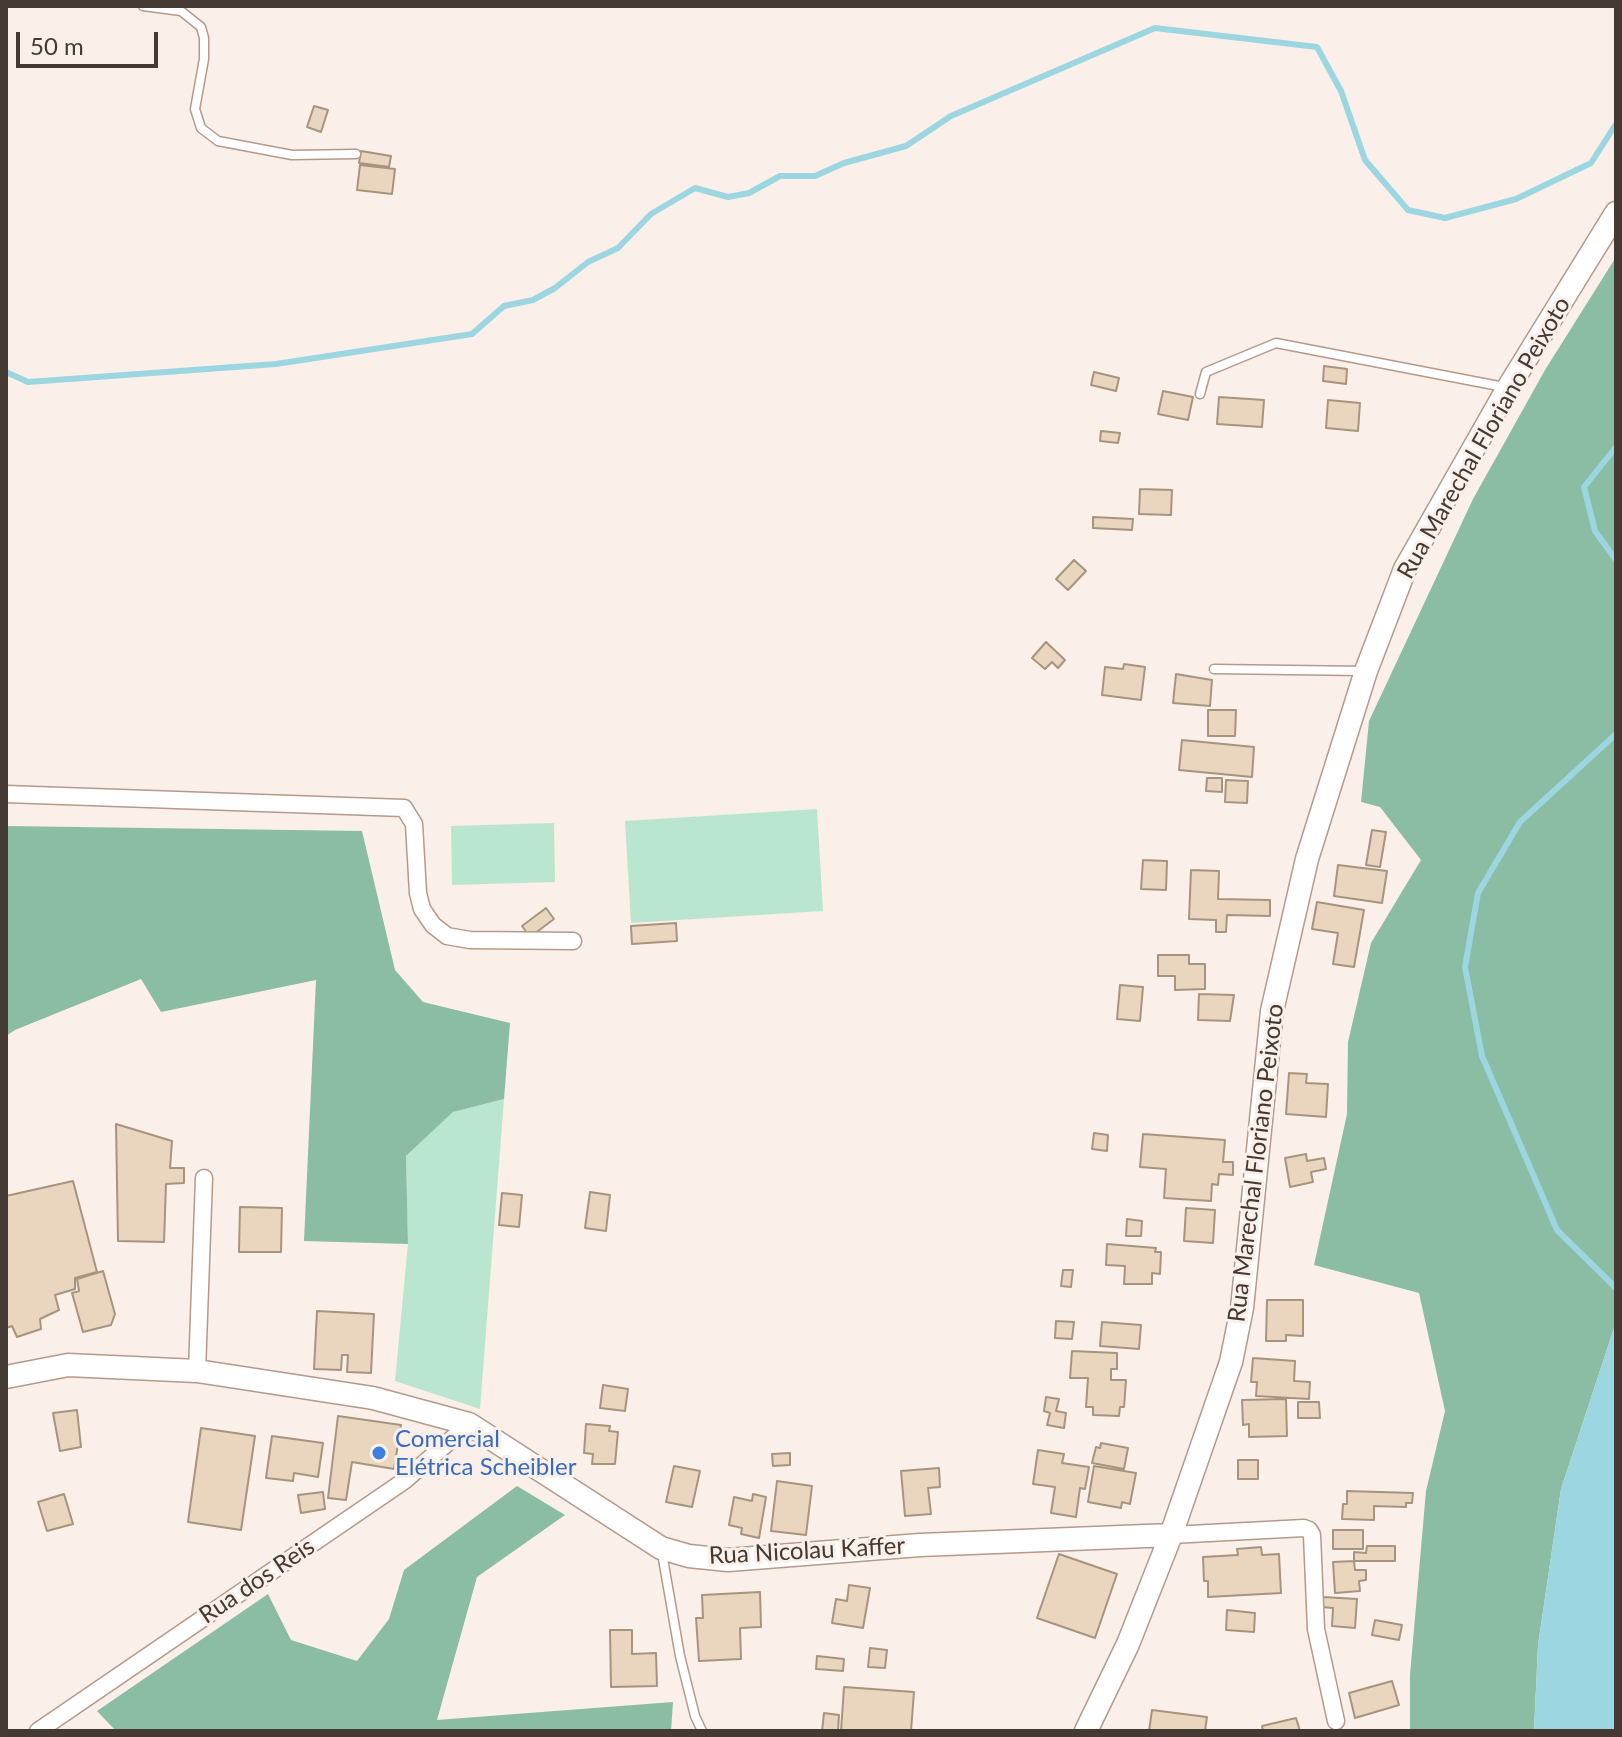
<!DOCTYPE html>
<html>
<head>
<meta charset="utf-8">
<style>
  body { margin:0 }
  #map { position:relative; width:1622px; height:1737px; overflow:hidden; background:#fbefe9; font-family:Lato,sans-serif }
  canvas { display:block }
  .frame { position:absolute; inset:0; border:8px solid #453a33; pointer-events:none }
  .scale { position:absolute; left:16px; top:32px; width:142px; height:36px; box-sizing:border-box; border:4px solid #453a33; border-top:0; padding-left:10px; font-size:24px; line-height:28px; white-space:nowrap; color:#453a33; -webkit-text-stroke:6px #fbefe9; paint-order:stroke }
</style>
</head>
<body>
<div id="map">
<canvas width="1622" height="1737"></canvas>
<div class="frame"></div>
<div class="scale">50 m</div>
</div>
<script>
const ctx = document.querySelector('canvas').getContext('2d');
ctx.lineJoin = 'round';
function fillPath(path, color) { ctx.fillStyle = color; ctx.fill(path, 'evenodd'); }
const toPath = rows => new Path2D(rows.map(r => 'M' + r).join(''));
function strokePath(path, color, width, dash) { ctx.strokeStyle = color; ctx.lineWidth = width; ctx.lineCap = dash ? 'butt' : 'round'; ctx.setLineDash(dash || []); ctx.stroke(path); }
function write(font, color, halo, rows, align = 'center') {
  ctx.font = font + ' Lato,sans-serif'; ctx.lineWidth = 6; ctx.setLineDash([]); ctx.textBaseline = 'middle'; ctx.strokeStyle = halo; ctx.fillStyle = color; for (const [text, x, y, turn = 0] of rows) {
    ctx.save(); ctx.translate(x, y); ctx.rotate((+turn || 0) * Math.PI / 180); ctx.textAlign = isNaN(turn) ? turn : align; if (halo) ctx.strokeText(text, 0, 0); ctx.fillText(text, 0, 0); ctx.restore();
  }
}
const green = toPath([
  [817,809,823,911,631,923,625,821],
  [554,823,555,882,452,885,451,826],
  [504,1099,480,1409,395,1381,408,1244,406,1156,453,1112]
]);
const forest = toPath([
  [1616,257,1616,1322,1561,1489,1538,1645,1534,1731,1410,1731,1410,1675,1426,1491,1445,1411,1419,1293,1314,1265,1347,1114,1348,1042,1371,943,1421,860,1380,807,1361,802,1369,721,1473,499,1545,370],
  [6,826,362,831,395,970,423,1002,510,1023,504,1099,453,1112,406,1156,408,1244,304,1241,316,980,161,1012,141,979,15,1030,6,1036],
  [517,1486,565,1515,477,1577,437,1720,673,1702,671,1731,116,1731,97,1711,268,1594,291,1640,357,1661,389,1619,404,1570]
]);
const water = toPath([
  [1616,1322,1616,1731,1534,1731,1538,1645,1561,1489]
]);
const stream = toPath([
  [6,372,28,382,276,364,472,334,504,306,533,300,555,288,588,262,618,248,651,214,695,188,728,197,749,193,780,176,815,176,844,163,906,146,951,116,1155,28,1317,47,1341,91,1365,160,1408,210,1445,218,1516,199,1591,163,1616,124],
  [1616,447,1584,487,1595,531,1616,560],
  [1616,734,1520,822,1478,893,1465,967,1482,1056,1557,1230,1616,1288]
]);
const building = toPath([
  [314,106,328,110,321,132,307,127,314,106],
  [361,151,391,156,389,167,359,163,361,151],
  [360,165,395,169,392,194,357,190,360,165],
  [1324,366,1347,369,1346,384,1323,381,1324,366],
  [1094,372,1119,378,1116,391,1091,385,1094,372],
  [1163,391,1193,397,1188,420,1158,414,1163,391],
  [1219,397,1264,400,1262,427,1217,424,1219,397],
  [1328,400,1360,403,1358,431,1326,428,1328,400],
  [1101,431,1120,433,1118,443,1100,441,1101,431],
  [1140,489,1172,490,1171,515,1139,514,1140,489],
  [1093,517,1133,519,1132,530,1093,528,1093,517],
  [1074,560,1086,571,1068,590,1056,579,1074,560],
  [1046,642,1065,660,1058,668,1052,662,1045,669,1032,658,1046,642],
  [1124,664,1145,667,1141,700,1102,695,1105,667,1123,669,1124,664],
  [1176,674,1212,680,1210,706,1173,703,1176,674],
  [1208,710,1236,710,1235,736,1208,736,1208,710],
  [1182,740,1254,747,1252,777,1179,770,1182,740],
  [1207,778,1222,778,1222,792,1206,791,1207,778],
  [1226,780,1248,781,1247,803,1225,802,1226,780],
  [1372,830,1386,832,1380,867,1366,865,1372,830],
  [1143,860,1167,861,1166,890,1141,889,1143,860],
  [1338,865,1387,871,1382,903,1334,896,1338,865],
  [1191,870,1219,871,1218,899,1270,900,1270,916,1227,915,1226,932,1216,932,1216,920,1189,919,1191,870],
  [1317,902,1364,910,1354,967,1333,964,1338,933,1312,929,1317,902],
  [546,908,554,919,530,937,522,926,546,908],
  [676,923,677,941,632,944,631,926,676,923],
  [1158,955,1189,955,1189,964,1205,964,1205,989,1175,990,1175,976,1158,976,1158,955],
  [1120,985,1143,987,1140,1021,1117,1019,1120,985],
  [1199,994,1234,995,1230,1021,1198,1020,1199,994],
  [1289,1073,1307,1074,1306,1083,1328,1084,1326,1117,1286,1114,1289,1073],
  [116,1124,172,1141,170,1168,184,1168,184,1183,166,1184,164,1242,118,1241,116,1124],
  [1094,1133,1108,1135,1107,1151,1092,1149,1094,1133],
  [1143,1134,1225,1140,1223,1162,1233,1162,1233,1175,1219,1174,1218,1185,1212,1184,1211,1201,1164,1198,1166,1169,1140,1167,1143,1134],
  [1306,1154,1307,1161,1324,1158,1326,1169,1311,1172,1313,1182,1290,1187,1285,1158,1306,1154],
  [73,1181,97,1272,75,1278,75,1289,55,1295,59,1310,40,1319,41,1329,17,1337,12,1326,6,1328,6,1196,73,1181],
  [590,1192,610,1195,606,1231,585,1228,590,1192],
  [502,1193,522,1195,519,1227,499,1225,502,1193],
  [240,1207,282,1208,281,1252,239,1252,240,1207],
  [1186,1208,1215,1210,1213,1243,1184,1241,1186,1208],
  [1127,1219,1142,1221,1141,1236,1126,1236,1127,1219],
  [1107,1244,1156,1248,1155,1252,1161,1252,1160,1274,1152,1273,1152,1284,1124,1284,1125,1266,1106,1265,1107,1244],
  [1063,1270,1073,1270,1071,1287,1061,1286,1063,1270],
  [103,1271,115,1314,111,1325,83,1332,72,1293,79,1291,77,1279,103,1271],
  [1267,1300,1303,1300,1303,1336,1286,1335,1286,1341,1266,1341,1267,1300],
  [317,1311,374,1314,371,1373,347,1372,348,1355,342,1355,341,1370,314,1369,317,1311],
  [1056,1321,1074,1322,1072,1339,1055,1338,1056,1321],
  [1102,1322,1141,1325,1139,1349,1100,1346,1102,1322],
  [1072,1351,1117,1353,1117,1369,1111,1369,1111,1380,1126,1380,1124,1407,1120,1407,1119,1416,1093,1415,1093,1407,1086,1407,1088,1378,1070,1378,1072,1351],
  [1253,1358,1295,1361,1294,1381,1310,1382,1309,1399,1256,1396,1257,1382,1251,1382,1253,1358],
  [603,1385,628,1389,625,1411,600,1408,603,1385],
  [1046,1397,1059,1399,1056,1411,1066,1413,1064,1428,1047,1425,1050,1413,1044,1411,1046,1397],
  [1286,1399,1287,1436,1249,1437,1249,1424,1243,1425,1242,1400,1286,1399],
  [1298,1402,1319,1402,1320,1418,1298,1418,1298,1402],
  [77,1410,81,1447,60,1451,53,1413,77,1410],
  [338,1416,401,1425,394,1469,352,1462,346,1500,328,1498,338,1416],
  [586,1424,610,1426,609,1431,618,1432,615,1464,592,1464,593,1454,584,1453,586,1424],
  [201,1428,255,1436,241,1530,188,1522,201,1428],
  [272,1436,323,1443,318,1477,294,1473,293,1481,266,1478,272,1436],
  [1101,1443,1128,1448,1124,1469,1092,1463,1096,1447,1100,1448,1101,1443],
  [1038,1450,1064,1454,1062,1463,1089,1467,1085,1489,1080,1488,1076,1517,1051,1513,1055,1487,1033,1484,1038,1450],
  [790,1453,790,1465,773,1466,772,1454,790,1453],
  [1238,1460,1258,1460,1258,1479,1238,1479,1238,1460],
  [674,1466,700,1471,692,1507,666,1502,674,1466],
  [1094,1466,1136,1473,1130,1504,1122,1502,1121,1508,1088,1502,1094,1466],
  [939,1468,940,1487,928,1488,931,1514,905,1516,901,1471,939,1468],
  [777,1481,812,1486,806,1535,771,1531,777,1481],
  [1347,1491,1413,1493,1412,1503,1406,1503,1406,1507,1374,1506,1374,1520,1342,1519,1343,1504,1347,1504,1347,1491],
  [323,1492,325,1509,301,1513,298,1495,323,1492],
  [64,1494,73,1524,47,1531,38,1502,64,1494],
  [753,1494,766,1497,759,1538,741,1534,742,1528,729,1525,734,1497,752,1501,753,1494],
  [1333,1530,1363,1530,1363,1549,1333,1549,1333,1530],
  [1367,1546,1395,1546,1395,1561,1354,1561,1354,1552,1366,1553,1367,1546],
  [1261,1547,1262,1555,1279,1554,1281,1593,1208,1597,1208,1581,1204,1581,1203,1557,1238,1555,1237,1549,1261,1547],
  [1059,1554,1117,1574,1095,1638,1037,1618,1059,1554],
  [1354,1561,1355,1570,1366,1570,1366,1580,1359,1581,1360,1591,1335,1593,1333,1562,1354,1561],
  [849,1585,870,1588,863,1628,832,1623,836,1599,847,1601,849,1585],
  [760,1592,761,1627,740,1628,741,1659,699,1661,696,1618,703,1618,702,1595,760,1592],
  [1323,1597,1357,1599,1355,1628,1332,1626,1333,1608,1322,1607,1323,1597],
  [1227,1610,1255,1613,1254,1632,1226,1630,1227,1610],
  [1375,1620,1402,1625,1399,1640,1372,1635,1375,1620],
  [610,1630,632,1630,632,1654,656,1653,657,1686,611,1687,610,1630],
  [870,1648,887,1650,885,1668,868,1667,870,1648],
  [817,1656,844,1659,843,1671,816,1669,817,1656],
  [1392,1681,1399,1705,1355,1718,1349,1693,1392,1681],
  [844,1687,914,1692,911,1731,841,1731,844,1687],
  [1152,1710,1207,1717,1205,1731,1149,1731,1152,1710],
  [824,1713,839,1715,838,1731,822,1731,824,1713],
  [1296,1718,1300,1731,1263,1731,1262,1726,1296,1718]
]);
const service = toPath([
  [143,6,181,11,201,27,204,38,204,59,195,109,201,128,218,141,292,155,356,154],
  [1200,394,1206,372,1276,343,1504,387],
  [1214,669,1365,671],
  [662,1553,680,1656,695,1716,702,1731]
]);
const minor = toPath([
  [6,794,404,808,414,824,418,893,422,909,433,925,447,936,470,940,573,941],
  [197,1371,204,1178],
  [1171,1535,1304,1528,1309,1530,1312,1535,1316,1629,1336,1721],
  [38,1731,404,1481,469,1424]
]);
const secondary = toPath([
  [6,1377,68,1365,197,1371,373,1398,469,1424,661,1548,689,1556,728,1560,920,1545,1171,1535],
  [1086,1731,1128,1644,1171,1535,1231,1362,1242,1308,1272,1011,1307,859,1366,671,1405,569,1508,388,1616,213]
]);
const markers = [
  [379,1453,8,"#3f7fe0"]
];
const streetNames = [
  ["Rua Marechal Floriano Peixoto",1484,438,-60],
  ["Rua Marechal Floriano Peixoto",1256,1163,-83],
  ["Rua Nicolau Kaffer",807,1551,-3],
  ["Rua dos Reis",257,1581,-34]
];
const shopNames = [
  ["Comercial",395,1439],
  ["Elétrica Scheibler",395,1467]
];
fillPath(green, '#bae5d0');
fillPath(forest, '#8bbca4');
fillPath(water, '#9bd6e1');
strokePath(stream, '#9bd6e1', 6);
fillPath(building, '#ead6be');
strokePath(building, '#a7947e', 2);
strokePath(service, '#b49a8a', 11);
strokePath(minor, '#b49a8a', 19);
strokePath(secondary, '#b49a8a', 25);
strokePath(service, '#fff', 8);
strokePath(minor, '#fff', 16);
strokePath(secondary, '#fff', 22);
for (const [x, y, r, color] of markers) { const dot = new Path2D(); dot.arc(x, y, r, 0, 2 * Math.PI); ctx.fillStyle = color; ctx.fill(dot); strokePath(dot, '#fbefe9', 3); }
write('24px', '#453a33', '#fbefe9', streetNames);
write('24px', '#366cbe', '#fbefe9', shopNames, 'left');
</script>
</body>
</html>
